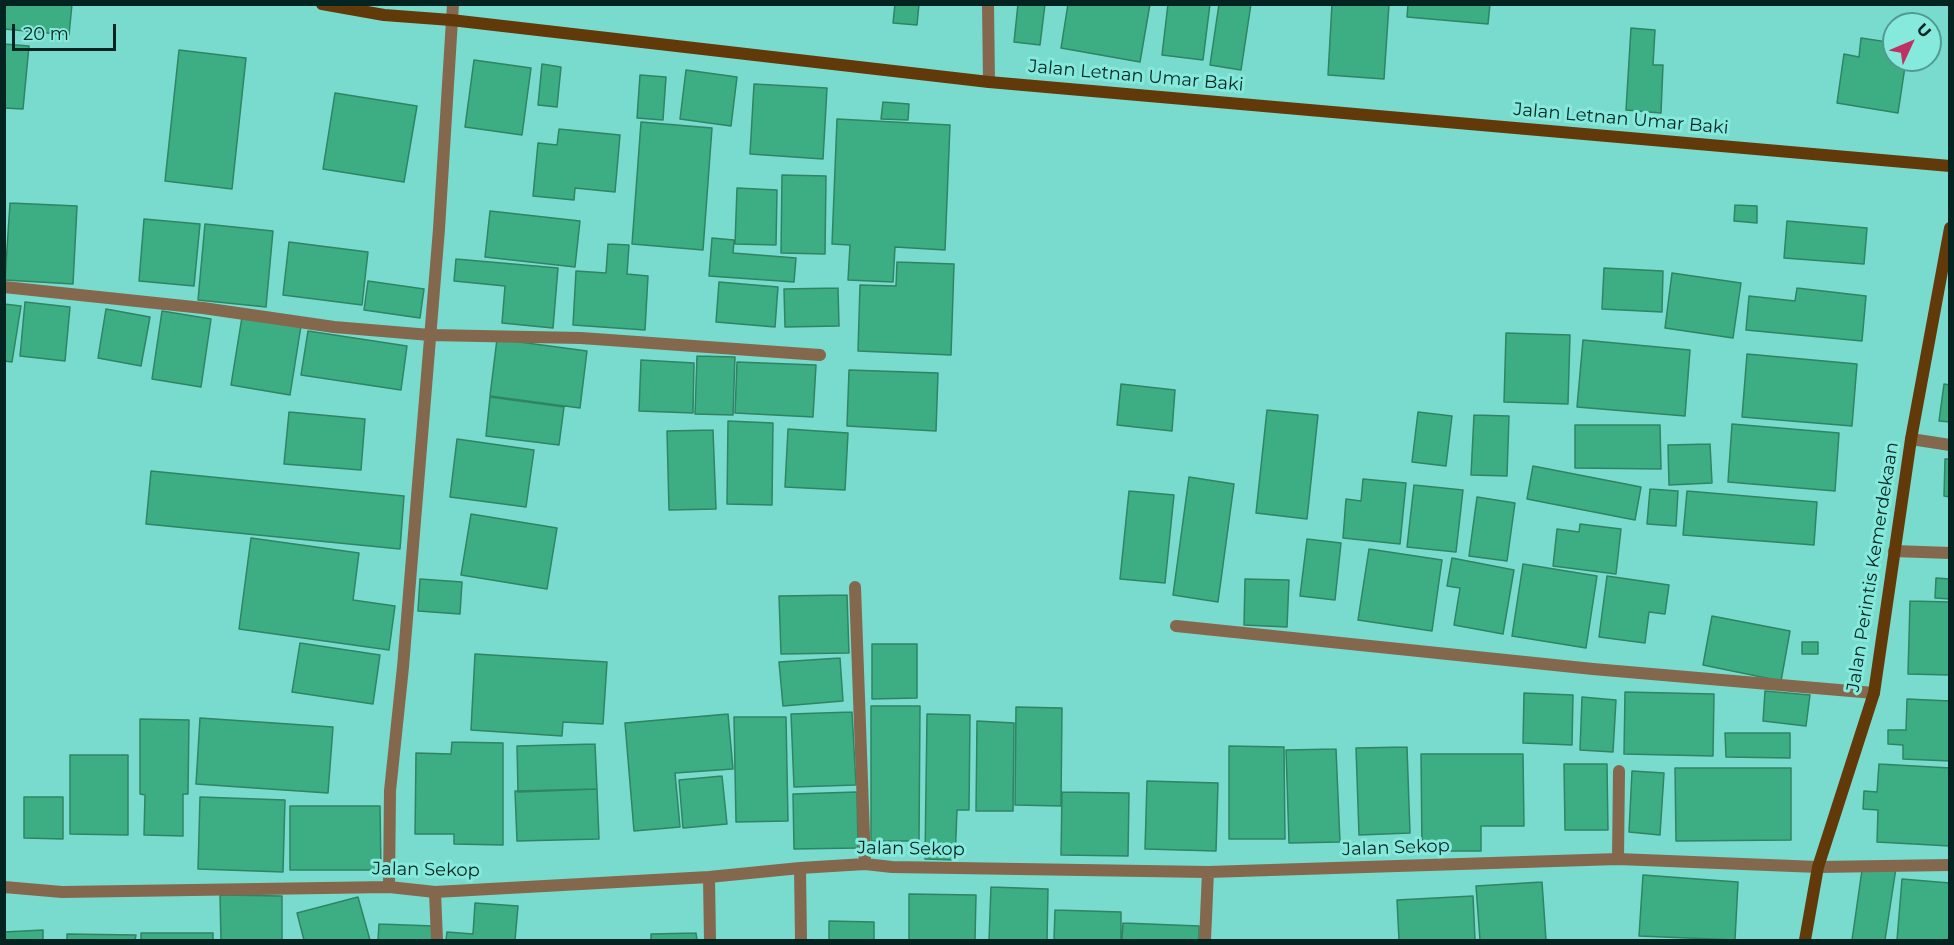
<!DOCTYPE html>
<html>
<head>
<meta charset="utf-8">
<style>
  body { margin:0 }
  #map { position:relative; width:1954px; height:945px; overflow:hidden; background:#78dbce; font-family:Montserrat,sans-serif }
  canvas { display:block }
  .frame { position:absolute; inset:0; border:6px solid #032421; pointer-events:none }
  .north { position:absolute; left:1882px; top:12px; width:60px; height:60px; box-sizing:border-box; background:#85e9db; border:2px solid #519a91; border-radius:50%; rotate:46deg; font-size:16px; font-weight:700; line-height:24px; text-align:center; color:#032421 }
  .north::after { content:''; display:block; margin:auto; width:21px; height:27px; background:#be3162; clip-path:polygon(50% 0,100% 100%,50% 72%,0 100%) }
  .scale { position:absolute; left:12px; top:24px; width:104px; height:27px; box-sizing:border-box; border:3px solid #032421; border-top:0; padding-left:8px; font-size:18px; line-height:21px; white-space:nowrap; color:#032421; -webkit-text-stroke:4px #85e9db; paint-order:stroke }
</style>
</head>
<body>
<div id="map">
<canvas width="1954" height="945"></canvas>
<div class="frame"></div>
<div class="north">U</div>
<div class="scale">20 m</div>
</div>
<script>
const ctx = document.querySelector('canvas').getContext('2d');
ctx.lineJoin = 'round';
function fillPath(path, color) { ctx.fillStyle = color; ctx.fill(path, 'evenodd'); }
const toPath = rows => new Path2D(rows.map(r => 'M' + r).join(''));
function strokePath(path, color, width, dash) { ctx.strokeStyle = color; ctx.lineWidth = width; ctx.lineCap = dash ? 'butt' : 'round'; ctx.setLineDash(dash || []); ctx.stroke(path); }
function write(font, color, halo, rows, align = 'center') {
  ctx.font = font + ' Montserrat,sans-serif'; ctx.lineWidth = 6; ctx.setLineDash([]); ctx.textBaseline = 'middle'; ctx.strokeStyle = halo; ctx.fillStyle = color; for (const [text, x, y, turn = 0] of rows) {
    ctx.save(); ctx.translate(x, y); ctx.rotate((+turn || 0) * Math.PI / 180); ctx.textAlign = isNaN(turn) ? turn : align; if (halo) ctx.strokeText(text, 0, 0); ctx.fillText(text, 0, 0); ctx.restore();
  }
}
const building = toPath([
  [4,4,72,4,69,35,4,29,4,4],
  [895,4,919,4,917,25,893,23,895,4],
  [1018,4,1045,4,1040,45,1014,42,1018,4],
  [1068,4,1150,4,1140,62,1061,48,1068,4],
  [1168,4,1210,4,1203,60,1162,55,1168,4],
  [1219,4,1251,4,1241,70,1210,65,1219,4],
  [1332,4,1389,4,1384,79,1328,75,1332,4],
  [1408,4,1490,4,1488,24,1407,17,1408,4],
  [1631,28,1655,30,1653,65,1663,65,1661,113,1626,110,1631,28],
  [1861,38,1894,43,1894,60,1906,60,1898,113,1837,103,1844,54,1859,57,1861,38],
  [4,44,29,46,23,109,4,108,4,44],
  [179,50,246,58,232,189,165,181,179,50],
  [474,60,531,68,522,135,465,127,474,60],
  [542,64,561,67,557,107,538,105,542,64],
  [686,70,737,77,731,126,680,119,686,70],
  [640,75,666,77,663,120,637,118,640,75],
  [754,84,827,88,823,159,750,154,754,84],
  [335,93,417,106,404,182,323,169,335,93],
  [883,102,909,104,908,120,881,119,883,102],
  [837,119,950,125,945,250,895,247,893,282,848,280,850,245,832,244,837,119],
  [641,122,712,128,703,250,632,244,641,122],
  [559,129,620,135,615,192,575,188,574,200,533,196,538,143,557,145,559,129],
  [782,175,826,176,825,254,781,253,782,175],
  [737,188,777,190,776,245,735,244,737,188],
  [10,203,77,206,73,284,5,280,10,203],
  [1735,205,1757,206,1757,223,1734,221,1735,205],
  [490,211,580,221,575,267,485,257,490,211],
  [144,219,200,224,194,286,139,281,144,219],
  [1787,221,1867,228,1864,264,1784,258,1787,221],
  [205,224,273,231,266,307,198,300,205,224],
  [712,238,734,240,733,253,796,258,794,282,709,276,712,238],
  [289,242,368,252,362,305,283,295,289,242],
  [608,244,629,245,627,274,648,276,645,330,573,325,576,271,606,273,608,244],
  [456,259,558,268,553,328,502,323,505,286,454,281,456,259],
  [897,262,954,264,951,355,858,351,860,285,896,286,897,262],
  [1604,268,1663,271,1662,312,1602,309,1604,268],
  [1672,273,1741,283,1733,338,1665,328,1672,273],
  [368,281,424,289,420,318,364,310,368,281],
  [719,282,778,287,775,327,716,322,719,282],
  [838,288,839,326,785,327,784,289,838,288],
  [1797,288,1866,296,1862,341,1746,330,1749,296,1795,301,1797,288],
  [25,302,70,307,65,361,20,356,25,302],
  [4,304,21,306,12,362,4,361,4,304],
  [106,309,150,317,141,366,98,358,106,309],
  [162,311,211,319,201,387,152,379,162,311],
  [242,317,301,326,290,395,231,385,242,317],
  [308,331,407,346,401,390,301,375,308,331],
  [1506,333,1570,335,1568,404,1504,402,1506,333],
  [497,339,587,351,580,408,490,396,497,339],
  [1583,340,1690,350,1685,416,1577,407,1583,340],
  [1747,354,1857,364,1852,426,1742,417,1747,354],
  [697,356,735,357,733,415,695,414,697,356],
  [641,360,694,363,693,413,639,411,641,360],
  [737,362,816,365,813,417,735,413,737,362],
  [849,370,938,373,936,431,847,426,849,370],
  [1121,384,1175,390,1172,431,1117,425,1121,384],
  [1944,384,1950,385,1950,422,1939,421,1944,384],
  [490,397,564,407,559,445,486,436,490,397],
  [1267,410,1318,415,1307,519,1256,513,1267,410],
  [289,412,365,419,361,470,284,464,289,412],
  [1418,412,1452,416,1446,466,1412,462,1418,412],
  [1474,415,1509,416,1507,476,1471,475,1474,415],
  [728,421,773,423,772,505,727,504,728,421],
  [1732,424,1839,433,1835,491,1728,482,1732,424],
  [1575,425,1660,425,1661,469,1575,468,1575,425],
  [788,429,848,433,845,490,785,487,788,429],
  [713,430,716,509,669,510,667,431,713,430],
  [457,439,534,450,526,507,450,497,457,439],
  [1710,444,1712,483,1669,485,1668,445,1710,444],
  [1945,459,1950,459,1950,497,1944,496,1945,459],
  [1533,466,1641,487,1635,520,1527,499,1533,466],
  [151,471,404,496,400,549,146,524,151,471],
  [1189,477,1234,484,1218,602,1173,595,1189,477],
  [1363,479,1406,483,1400,544,1343,538,1346,499,1361,501,1363,479],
  [1414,485,1463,490,1456,552,1407,547,1414,485],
  [1650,489,1678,491,1676,526,1647,524,1650,489],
  [1129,491,1174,495,1165,583,1120,579,1129,491],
  [1687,491,1817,502,1814,545,1683,535,1687,491],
  [1477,497,1515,503,1507,561,1469,556,1477,497],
  [471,514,557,528,547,589,461,575,471,514],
  [1580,524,1621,529,1616,574,1553,566,1557,529,1579,532,1580,524],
  [251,538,359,553,353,600,395,606,389,650,239,629,251,538],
  [1307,539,1341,543,1335,600,1300,596,1307,539],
  [1369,549,1442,560,1432,631,1358,620,1369,549],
  [1452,558,1514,570,1503,634,1454,625,1460,588,1447,586,1452,558],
  [1523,564,1597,576,1586,648,1512,636,1523,564],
  [1607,576,1669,585,1665,614,1649,612,1645,643,1599,637,1607,576],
  [1936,578,1950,579,1950,599,1935,598,1936,578],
  [420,579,462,582,460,614,418,611,420,579],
  [1245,579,1289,580,1287,627,1244,625,1245,579],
  [847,595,849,653,781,654,779,596,847,595],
  [1910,601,1950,602,1950,675,1908,674,1910,601],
  [1712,616,1790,631,1781,681,1703,665,1712,616],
  [1802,642,1818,642,1818,654,1802,654,1802,642],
  [300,643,380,655,373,704,292,692,300,643],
  [872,644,917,644,917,698,872,699,872,644],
  [475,654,607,662,603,724,563,722,562,736,471,730,475,654],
  [840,658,843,701,783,706,779,662,840,658],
  [1765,691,1810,695,1806,726,1763,721,1765,691],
  [1625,692,1714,694,1713,756,1624,754,1625,692],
  [1524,693,1573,695,1572,745,1523,743,1524,693],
  [1582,697,1616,700,1613,752,1580,750,1582,697],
  [1907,699,1950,701,1950,761,1903,759,1903,745,1888,744,1888,730,1906,730,1907,699],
  [871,706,920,706,919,841,871,841,871,706],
  [1016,707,1062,708,1061,806,1015,805,1016,707],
  [852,712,856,785,794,787,791,714,852,712],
  [728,714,733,769,675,773,680,827,634,831,625,723,728,714],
  [927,714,970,715,969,810,957,810,955,860,925,859,927,714],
  [734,717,786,717,788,821,736,822,734,717],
  [200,718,333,727,328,793,196,784,200,718],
  [140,719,189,720,188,794,183,794,183,836,144,835,145,795,140,794,140,719],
  [977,721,1014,723,1013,811,976,811,977,721],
  [1725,733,1790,733,1790,758,1726,757,1725,733],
  [452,742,503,743,503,845,454,844,454,834,415,834,416,753,451,754,452,742],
  [595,744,597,789,518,792,517,746,595,744],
  [1229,746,1284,747,1285,839,1229,839,1229,746],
  [1407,747,1410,833,1359,835,1356,748,1407,747],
  [1336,749,1340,842,1289,843,1286,750,1336,749],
  [1421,754,1523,754,1524,826,1481,826,1481,851,1422,851,1421,754],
  [70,755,128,755,128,835,70,834,70,755],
  [1564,764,1607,764,1608,830,1565,830,1564,764],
  [1879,764,1950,768,1950,846,1877,842,1878,810,1863,809,1864,791,1877,792,1879,764],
  [1675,768,1791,768,1791,840,1676,841,1675,768],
  [1632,771,1664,773,1660,835,1629,832,1632,771],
  [722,776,727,824,683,828,679,780,722,776],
  [1147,781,1218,783,1216,851,1145,849,1147,781],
  [597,789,599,839,517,841,515,791,597,789],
  [857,792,858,848,794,849,793,794,857,792],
  [1062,792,1129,793,1128,856,1061,855,1062,792],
  [24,797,63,797,63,839,24,838,24,797],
  [200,797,285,800,283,872,198,869,200,797],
  [290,806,380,806,381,870,290,870,290,806],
  [1863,863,1896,868,1885,940,1852,940,1863,863],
  [1643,875,1738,882,1735,940,1639,936,1643,875],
  [1902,879,1950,883,1950,940,1897,940,1902,879],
  [1542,882,1546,940,1480,940,1476,886,1542,882],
  [991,887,1048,889,1047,940,989,940,991,887],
  [909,894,976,895,975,940,909,940,909,894],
  [220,895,282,896,282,940,221,940,220,895],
  [1473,896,1475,940,1399,940,1397,900,1473,896],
  [358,897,370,940,304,940,297,913,358,897],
  [475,903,518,906,515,940,446,940,447,932,473,934,475,903],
  [1055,910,1121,912,1121,940,1054,940,1055,910],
  [829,921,874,922,874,940,829,940,829,921],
  [1123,923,1199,926,1199,940,1122,940,1123,923],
  [379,924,433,926,433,940,378,940,379,924],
  [43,930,43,940,4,940,4,932,43,930],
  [141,933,213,933,213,940,141,940,141,933],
  [696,933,697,940,651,940,651,934,696,933],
  [67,934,136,935,135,940,67,940,67,934]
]);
const street = toPath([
  [988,4,989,82],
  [4,287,203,308,334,327,430,335,581,338,820,355],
  [1911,439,1950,445],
  [1894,551,1950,553],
  [855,587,865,864],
  [1176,626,1593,669,1874,693],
  [1618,859,1619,771],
  [800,868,801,940],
  [709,877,710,940],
  [4,887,62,892,389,887,435,892,709,877,800,868,865,864,892,867,1208,872,1618,859,1818,867,1950,865],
  [389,887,390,791,403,667,439,229,453,4],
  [435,892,437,940],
  [1205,940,1208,872]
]);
const secondary = toPath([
  [322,4,384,15,451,20,989,82,1950,166],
  [1805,940,1818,867,1874,693,1911,439,1950,228]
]);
const streetNames = [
  ["Jalan Letnan Umar Baki",1136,76,5],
  ["Jalan Letnan Umar Baki",1621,119,5],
  ["Jalan Perintis Kemerdekaan",1873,567,-81],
  ["Jalan Sekop",1396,848,-2],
  ["Jalan Sekop",911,849,1],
  ["Jalan Sekop",426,870,1]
];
fillPath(building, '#3dad83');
strokePath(building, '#2f8464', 1.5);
strokePath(street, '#84684d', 12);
strokePath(secondary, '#623a0a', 12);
write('18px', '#032421', '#85e9db', streetNames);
</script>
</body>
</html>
